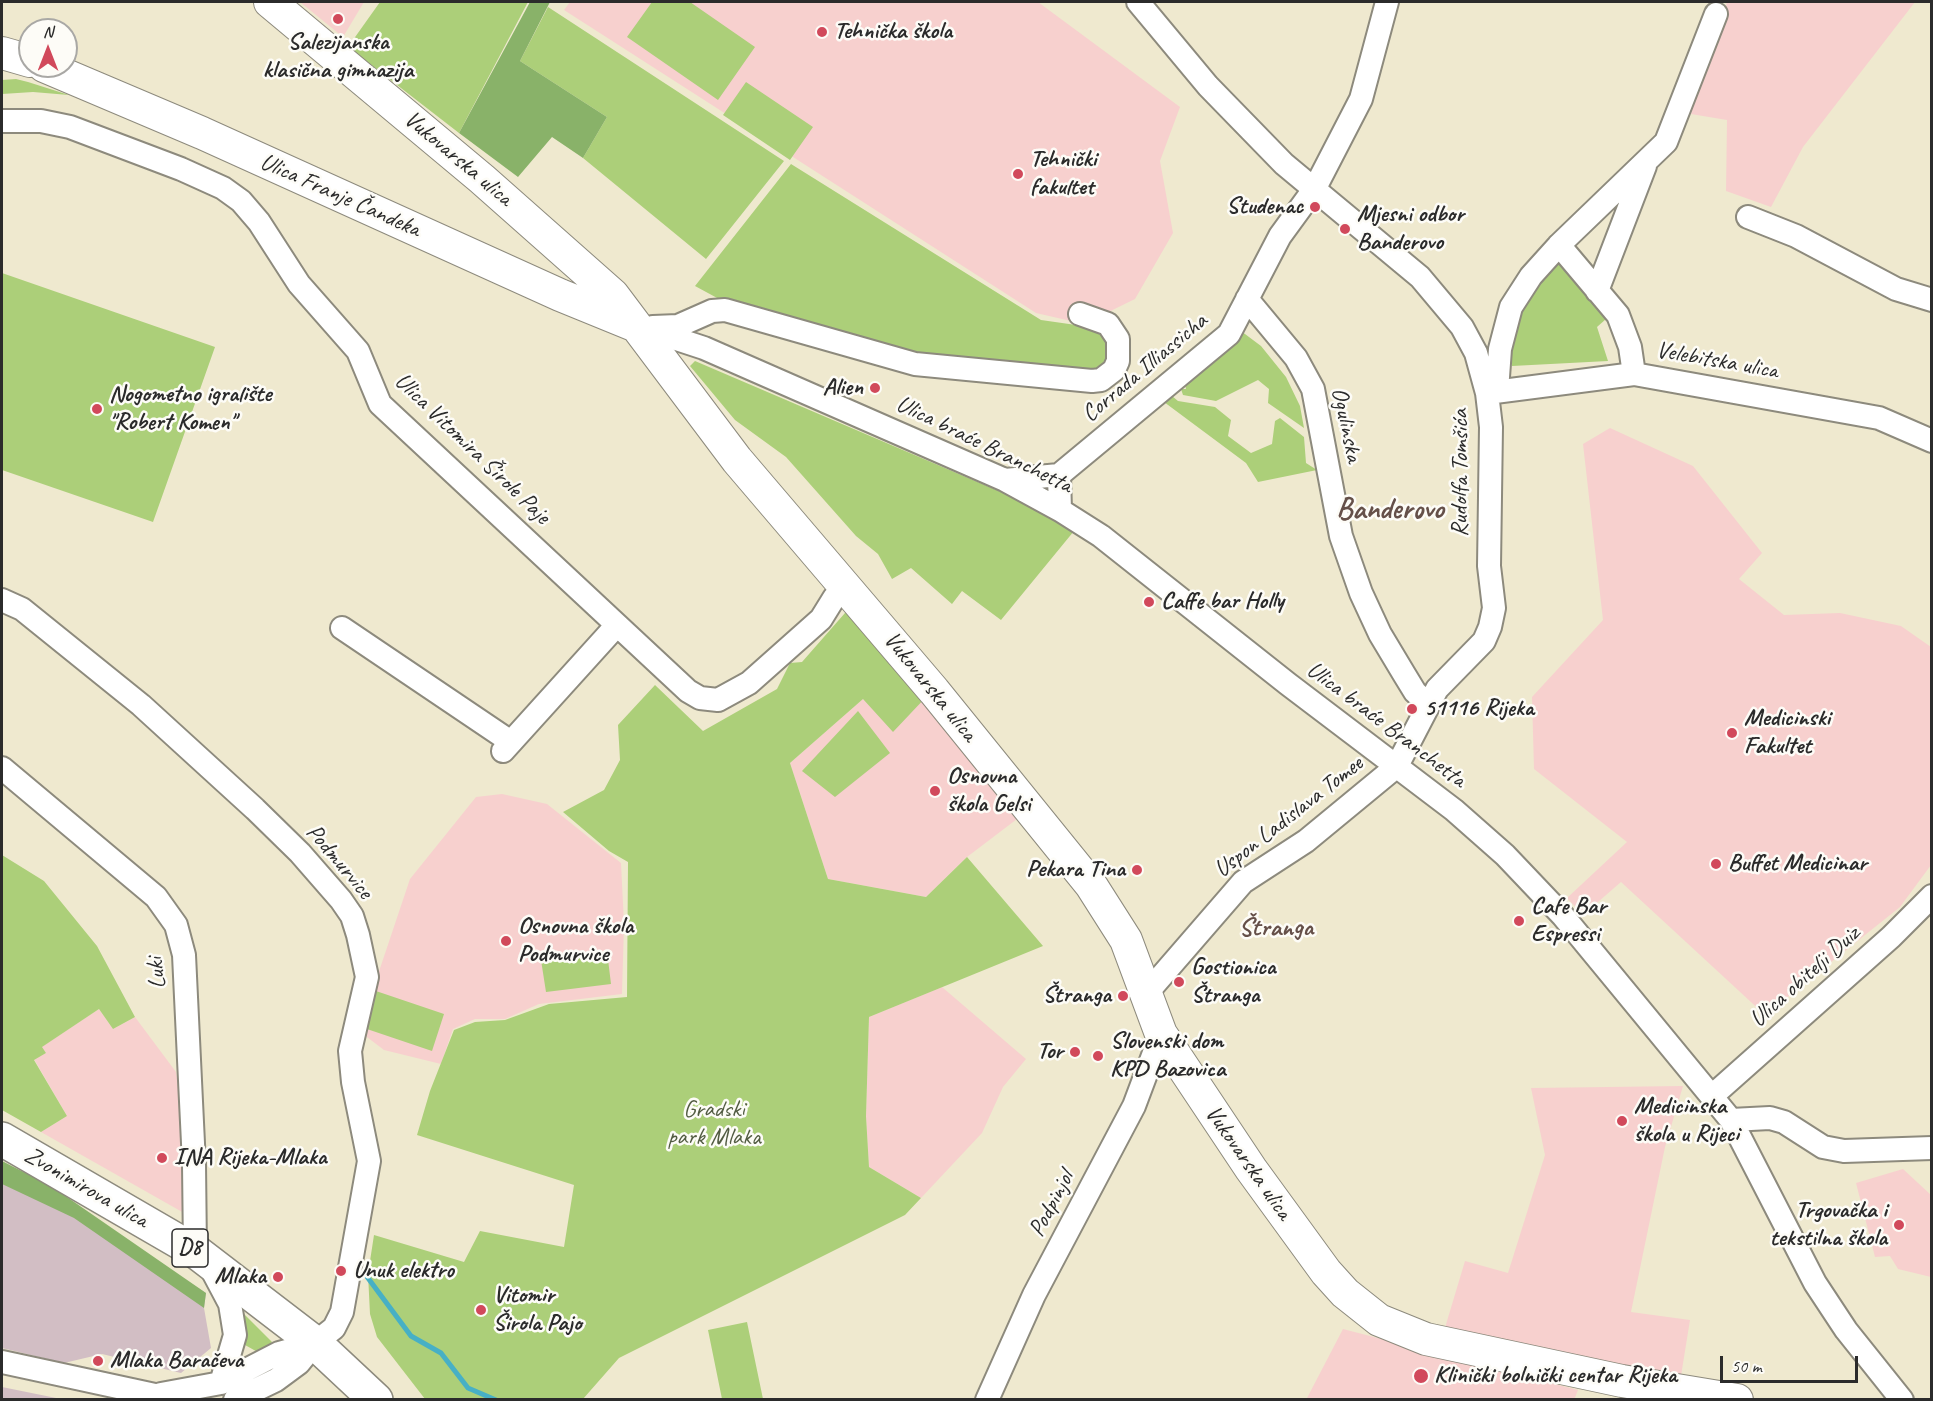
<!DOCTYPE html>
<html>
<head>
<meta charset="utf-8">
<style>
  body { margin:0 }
  #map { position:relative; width:1933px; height:1401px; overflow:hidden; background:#efe9cf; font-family:Caveat,sans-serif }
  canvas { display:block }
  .frame { position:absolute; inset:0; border:3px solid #2b2b2b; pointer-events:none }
  .north { position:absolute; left:18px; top:18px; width:60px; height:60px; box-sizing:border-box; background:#fdfcf7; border:2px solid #a9a8a5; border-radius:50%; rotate:0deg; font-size:16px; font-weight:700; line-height:24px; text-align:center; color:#2b2b2b }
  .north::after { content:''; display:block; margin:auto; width:21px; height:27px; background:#d1495b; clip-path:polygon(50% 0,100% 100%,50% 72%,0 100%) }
  .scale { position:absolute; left:1720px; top:1356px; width:138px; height:27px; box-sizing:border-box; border:3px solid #2b2b2b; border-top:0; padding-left:8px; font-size:18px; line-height:21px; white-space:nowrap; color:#2b2b2b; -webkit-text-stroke:4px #fdfcf7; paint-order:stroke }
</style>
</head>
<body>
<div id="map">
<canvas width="1933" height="1401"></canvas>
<div class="frame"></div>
<div class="north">N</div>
<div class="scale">50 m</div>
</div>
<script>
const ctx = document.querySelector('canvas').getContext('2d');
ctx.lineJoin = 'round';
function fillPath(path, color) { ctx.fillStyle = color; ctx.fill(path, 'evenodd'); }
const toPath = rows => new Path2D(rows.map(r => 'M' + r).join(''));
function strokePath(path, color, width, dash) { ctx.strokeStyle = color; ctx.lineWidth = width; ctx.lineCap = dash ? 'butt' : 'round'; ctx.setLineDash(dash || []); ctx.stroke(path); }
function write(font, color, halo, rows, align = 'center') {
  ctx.font = font + ' Caveat,sans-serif'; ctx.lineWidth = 5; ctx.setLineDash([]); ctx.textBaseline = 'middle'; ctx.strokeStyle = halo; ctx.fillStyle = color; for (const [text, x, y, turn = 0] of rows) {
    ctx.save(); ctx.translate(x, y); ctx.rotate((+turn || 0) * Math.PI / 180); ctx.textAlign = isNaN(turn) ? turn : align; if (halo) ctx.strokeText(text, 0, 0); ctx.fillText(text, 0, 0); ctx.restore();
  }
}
const built = toPath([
  [300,2,364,2,343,37],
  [570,2,1038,2,1180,107,1160,161,1173,233,1135,299,1084,324,1036,313,564,10],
  [1727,2,1915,2,1803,147,1771,207,1726,191,1727,120,1691,114],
  [1610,428,1693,466,1762,553,1739,579,1784,615,1840,613,1901,626,1931,647,1931,865,1900,907,1765,1015,1621,882,1583,915,1567,898,1627,842,1534,769,1532,697,1603,620,1583,444],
  [927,696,1017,819,967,857,926,897,828,879,790,763,863,699],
  [502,794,547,804,621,863,624,924,622,994,539,1004,505,1019,475,1019,453,1029,441,1064,384,1050,359,1031,410,879,476,797],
  [942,987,1026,1059,1003,1087,982,1133,921,1198,869,1167,866,1116,869,1017],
  [99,1009,113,1029,135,1017,176,1072,185,1127,184,1213,41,1132,67,1116,34,1059,46,1053,41,1047],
  [1683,1086,1665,1147,1631,1312,1690,1320,1680,1382,1444,1331,1465,1261,1508,1273,1545,1155,1531,1088],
  [1903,1169,1931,1195,1931,1277,1898,1269,1890,1256,1875,1257,1856,1183],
  [1343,1329,1578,1390,1574,1400,1306,1400]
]);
const industrial = toPath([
  [2,1161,206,1293,204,1308,211,1348,181,1373,102,1354,64,1363,2,1348],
  [2,1387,61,1399,2,1399]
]);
const green = toPath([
  [380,2,528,2,459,133,348,47],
  [652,2,690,2,755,47,718,100,627,37],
  [548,7,784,161,706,259,583,158,607,117,520,61],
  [16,79,28,82,69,95,33,92,2,94,2,80],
  [746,82,813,127,790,160,723,115],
  [791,164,1041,320,1090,327,1104,337,1111,350,1106,362,1093,372,918,357,719,299,695,286],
  [1556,261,1606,319,1597,327,1608,361,1512,366,1509,340,1519,309],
  [2,273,215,347,153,522,2,470],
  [1241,331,1261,346,1286,377,1300,406,1304,428,1268,403,1269,389,1258,380,1216,401,1183,395,1181,389,1186,389,1185,385,1216,361],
  [695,361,1029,504,1074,531,1001,620,962,591,952,604,911,568,892,579,878,554,856,536,786,457,735,420,690,366],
  [1172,396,1178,401,1215,407,1231,420,1228,436,1251,453,1272,444,1275,421,1280,418,1304,437,1306,463,1317,470,1258,482,1246,463,1164,402],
  [852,605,927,696,893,732,863,699,790,763,828,879,926,897,967,857,1043,946,869,1017,866,1116,869,1167,921,1198,905,1215,619,1358,583,1399,425,1399,377,1337,370,1314,368,1274,374,1235,464,1262,480,1231,564,1247,574,1185,417,1135,430,1091,454,1030,475,1022,505,1020,549,1004,627,997,628,862,609,851,563,812,604,790,620,760,618,725,655,685,703,731,777,689,790,663,802,662],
  [858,711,890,753,835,797,802,771],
  [2,855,44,881,97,946,135,1017,113,1029,99,1009,42,1047,46,1053,34,1060,67,1116,41,1132,2,1110],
  [607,951,611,984,546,992,541,960],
  [373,990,444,1014,432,1051,361,1027],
  [242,1312,272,1342,263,1355,245,1345,245,1326],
  [747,1322,763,1399,722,1399,708,1330]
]);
const forest = toPath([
  [530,2,550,2,520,61,607,117,583,158,552,137,518,177,459,133],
  [2,1161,51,1186,206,1293,204,1308,74,1218,2,1184]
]);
const stream = toPath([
  [365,1274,411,1336,441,1353,468,1388,496,1400]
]);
const street = toPath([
  [1138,2,1208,86,1284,164,1420,277,1462,327,1476,353,1487,393,1491,427,1489,566,1494,608,1490,627,1484,641,1437,689,1397,766,1306,841,1243,882,1146,994],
  [2,121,41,121,70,127,181,169,223,188,241,201,259,222,299,284,358,351,380,404,688,691,700,698,718,700,749,683,821,619,834,598,847,587],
  [1748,217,1796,236,1896,289,1932,300],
  [1559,245,1618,315,1630,347,1634,374],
  [1597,291,1645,166],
  [1247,299,1296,358,1313,389,1341,536,1361,593,1380,634,1404,674,1415,692,1427,703],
  [637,326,704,348,1005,480,1060,510,1101,536,1288,684,1454,810,1505,855,1563,916,1731,1120,1815,1283,1846,1330,1902,1400],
  [653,327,678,326,712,311,725,310,915,364,1092,381,1101,380,1114,370,1118,361,1118,339,1108,324,1080,314],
  [1497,391,1500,349,1511,307,1531,276,1559,245,1666,142,1716,14],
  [1487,393,1634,374,1879,418,1932,441],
  [1005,480,1059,475],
  [1060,510,1059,475,1229,334,1280,236,1315,188,1361,99,1387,2],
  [2,600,22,609,141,705,255,809,300,853,341,900,352,916,358,935,367,977,350,1051,353,1082,369,1161,342,1312,334,1328,315,1343,299,1363,276,1380,235,1400],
  [342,628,511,742],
  [503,751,617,625],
  [2,768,156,897,176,925,184,955,186,997,194,1164,195,1251],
  [1712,1096,1891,937,1932,896],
  [1731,1120,1770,1118,1784,1122,1823,1147,1844,1151,1932,1148],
  [212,1270,230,1304,235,1335,221,1383],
  [2,1362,178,1400],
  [161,1394,221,1383,279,1353,315,1343],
  [987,1400,1034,1295,1134,1106,1161,1034]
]);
const secondary = toPath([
  [270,2,482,179,613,295,737,460,934,691,1091,885,1126,940,1161,1034,1251,1169,1326,1272,1345,1293,1379,1320,1426,1339,1622,1381,1737,1400],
  [2,53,30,61],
  [44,66,202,133,560,295,636,326]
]);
const primary = toPath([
  [2,1139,195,1251,315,1343,376,1400]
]);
const markers = [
  [338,19,6,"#d1495b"],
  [822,32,6,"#d1495b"],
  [1018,174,6,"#d1495b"],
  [1315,207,6,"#d1495b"],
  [1345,229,6,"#d1495b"],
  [875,388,6,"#d1495b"],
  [97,409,6,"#d1495b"],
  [1149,602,6,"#d1495b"],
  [1412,709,6,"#d1495b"],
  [1732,733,6,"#d1495b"],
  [935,791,6,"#d1495b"],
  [1716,864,6,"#d1495b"],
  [1137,870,6,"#d1495b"],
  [1519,921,6,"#d1495b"],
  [506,941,6,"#d1495b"],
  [1179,982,6,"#d1495b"],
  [1123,996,6,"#d1495b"],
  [1075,1052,6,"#d1495b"],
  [1098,1056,6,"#d1495b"],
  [1622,1121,6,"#d1495b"],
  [162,1158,6,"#d1495b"],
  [1899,1225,6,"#d1495b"],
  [341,1271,6,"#d1495b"],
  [278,1277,6,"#d1495b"],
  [481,1310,6,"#d1495b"],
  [98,1361,6,"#d1495b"],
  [1421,1376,8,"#d1495b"]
];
const shields = [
  [190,1248,36]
];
const shieldNames = [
  ["D8",190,1248]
];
const poiNames = [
  ["Tehnička škola",834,32],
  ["Salezijanska",338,43,"center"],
  ["klasična gimnazija",338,71,"center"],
  ["Tehnički",1030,160],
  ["fakultet",1030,188],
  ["Studenac",1303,207,"right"],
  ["Mjesni odbor",1357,215],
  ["Banderovo",1357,243],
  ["Alien",863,388,"right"],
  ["Nogometno igralište",109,395],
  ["\"Robert Komen\"",109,423],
  ["Caffe bar Holly",1161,602],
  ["51116 Rijeka",1424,709],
  ["Medicinski",1744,719],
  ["Fakultet",1744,747],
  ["Osnovna",947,777],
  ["škola Gelsi",947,805],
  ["Buffet Medicinar",1728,864],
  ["Pekara Tina",1125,870,"right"],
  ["Cafe Bar",1531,907],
  ["Espressi",1531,935],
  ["Osnovna škola",518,927],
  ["Podmurvice",518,955],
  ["Gostionica",1191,968],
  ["Štranga",1191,996],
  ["Štranga",1111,996,"right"],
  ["Slovenski dom",1110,1042],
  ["KPD Bazovica",1110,1070],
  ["Tor",1063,1052,"right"],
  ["Medicinska",1634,1107],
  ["škola u Rijeci",1634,1135],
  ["INA Rijeka-Mlaka",174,1158],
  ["Trgovačka i",1887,1211,"right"],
  ["tekstilna škola",1887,1239,"right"],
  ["Unuk elektro",353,1271],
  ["Mlaka",266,1277,"right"],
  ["Vitomir",493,1296],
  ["Širola Pajo",493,1324],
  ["Mlaka Baračeva",110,1361],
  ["Klinički bolnički centar Rijeka",1434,1376]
];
const streetNames = [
  ["Vukovarska ulica",458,159,40],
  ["Ulica Franje Čandeka",340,196,24],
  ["Velebitska ulica",1717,361,10],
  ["Corrada Illiassicha",1145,368,-40],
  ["Ogulinska",1346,425,78],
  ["Ulica braće Branchetta",984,445,26],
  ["Ulica Vitomira Širole Paje",472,449,44],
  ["Rudolfa Tomšića",1461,473,-90],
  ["Vukovarska ulica",930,687,51],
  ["Ulica braće Branchetta",1386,725,37],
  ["Uspon Ladislava Tomee",1289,817,-38],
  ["Podmurvice",339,862,50],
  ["Luki",157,973,-96],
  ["Ulica obitelji Duiz",1805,977,-42],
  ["Vukovarska ulica",1248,1163,55],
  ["Zvonimirova ulica",86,1188,30],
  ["Podpinjol",1052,1204,-62]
];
const parkNames = [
  ["Gradski",714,1110],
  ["park Mlaka",714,1138]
];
const neighbourhoodNames = [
  ["Štranga",1276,928]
];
const districtNames = [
  ["Banderovo",1390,510]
];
fillPath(built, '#f7d0ce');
fillPath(industrial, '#d2bec4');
fillPath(green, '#accf79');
fillPath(forest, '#89b269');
strokePath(stream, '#47b0c5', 5);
strokePath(street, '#8d8a7d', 26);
strokePath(secondary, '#8d8a7d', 34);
strokePath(primary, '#8d8a7d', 36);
strokePath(street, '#fff', 22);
strokePath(secondary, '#fff', 32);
strokePath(primary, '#fff', 33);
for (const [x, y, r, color] of markers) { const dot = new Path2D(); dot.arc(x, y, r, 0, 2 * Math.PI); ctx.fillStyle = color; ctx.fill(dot); strokePath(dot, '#fdfcf7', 2); }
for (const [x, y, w] of shields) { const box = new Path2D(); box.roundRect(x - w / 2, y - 19, w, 38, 4.5); ctx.fillStyle = '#fdfcf7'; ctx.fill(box); strokePath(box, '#2b2b2b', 1.5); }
write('bold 22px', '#2b2b2b', null, shieldNames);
write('bold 24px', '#2b2b2b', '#fdfcf7', poiNames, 'left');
write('24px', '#2b2b2b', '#fdfcf7', streetNames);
write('24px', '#525c42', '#fdfcf7', parkNames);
write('bold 26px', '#655049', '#fdfcf7', neighbourhoodNames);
write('bold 30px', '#655049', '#fdfcf7', districtNames);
</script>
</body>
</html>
